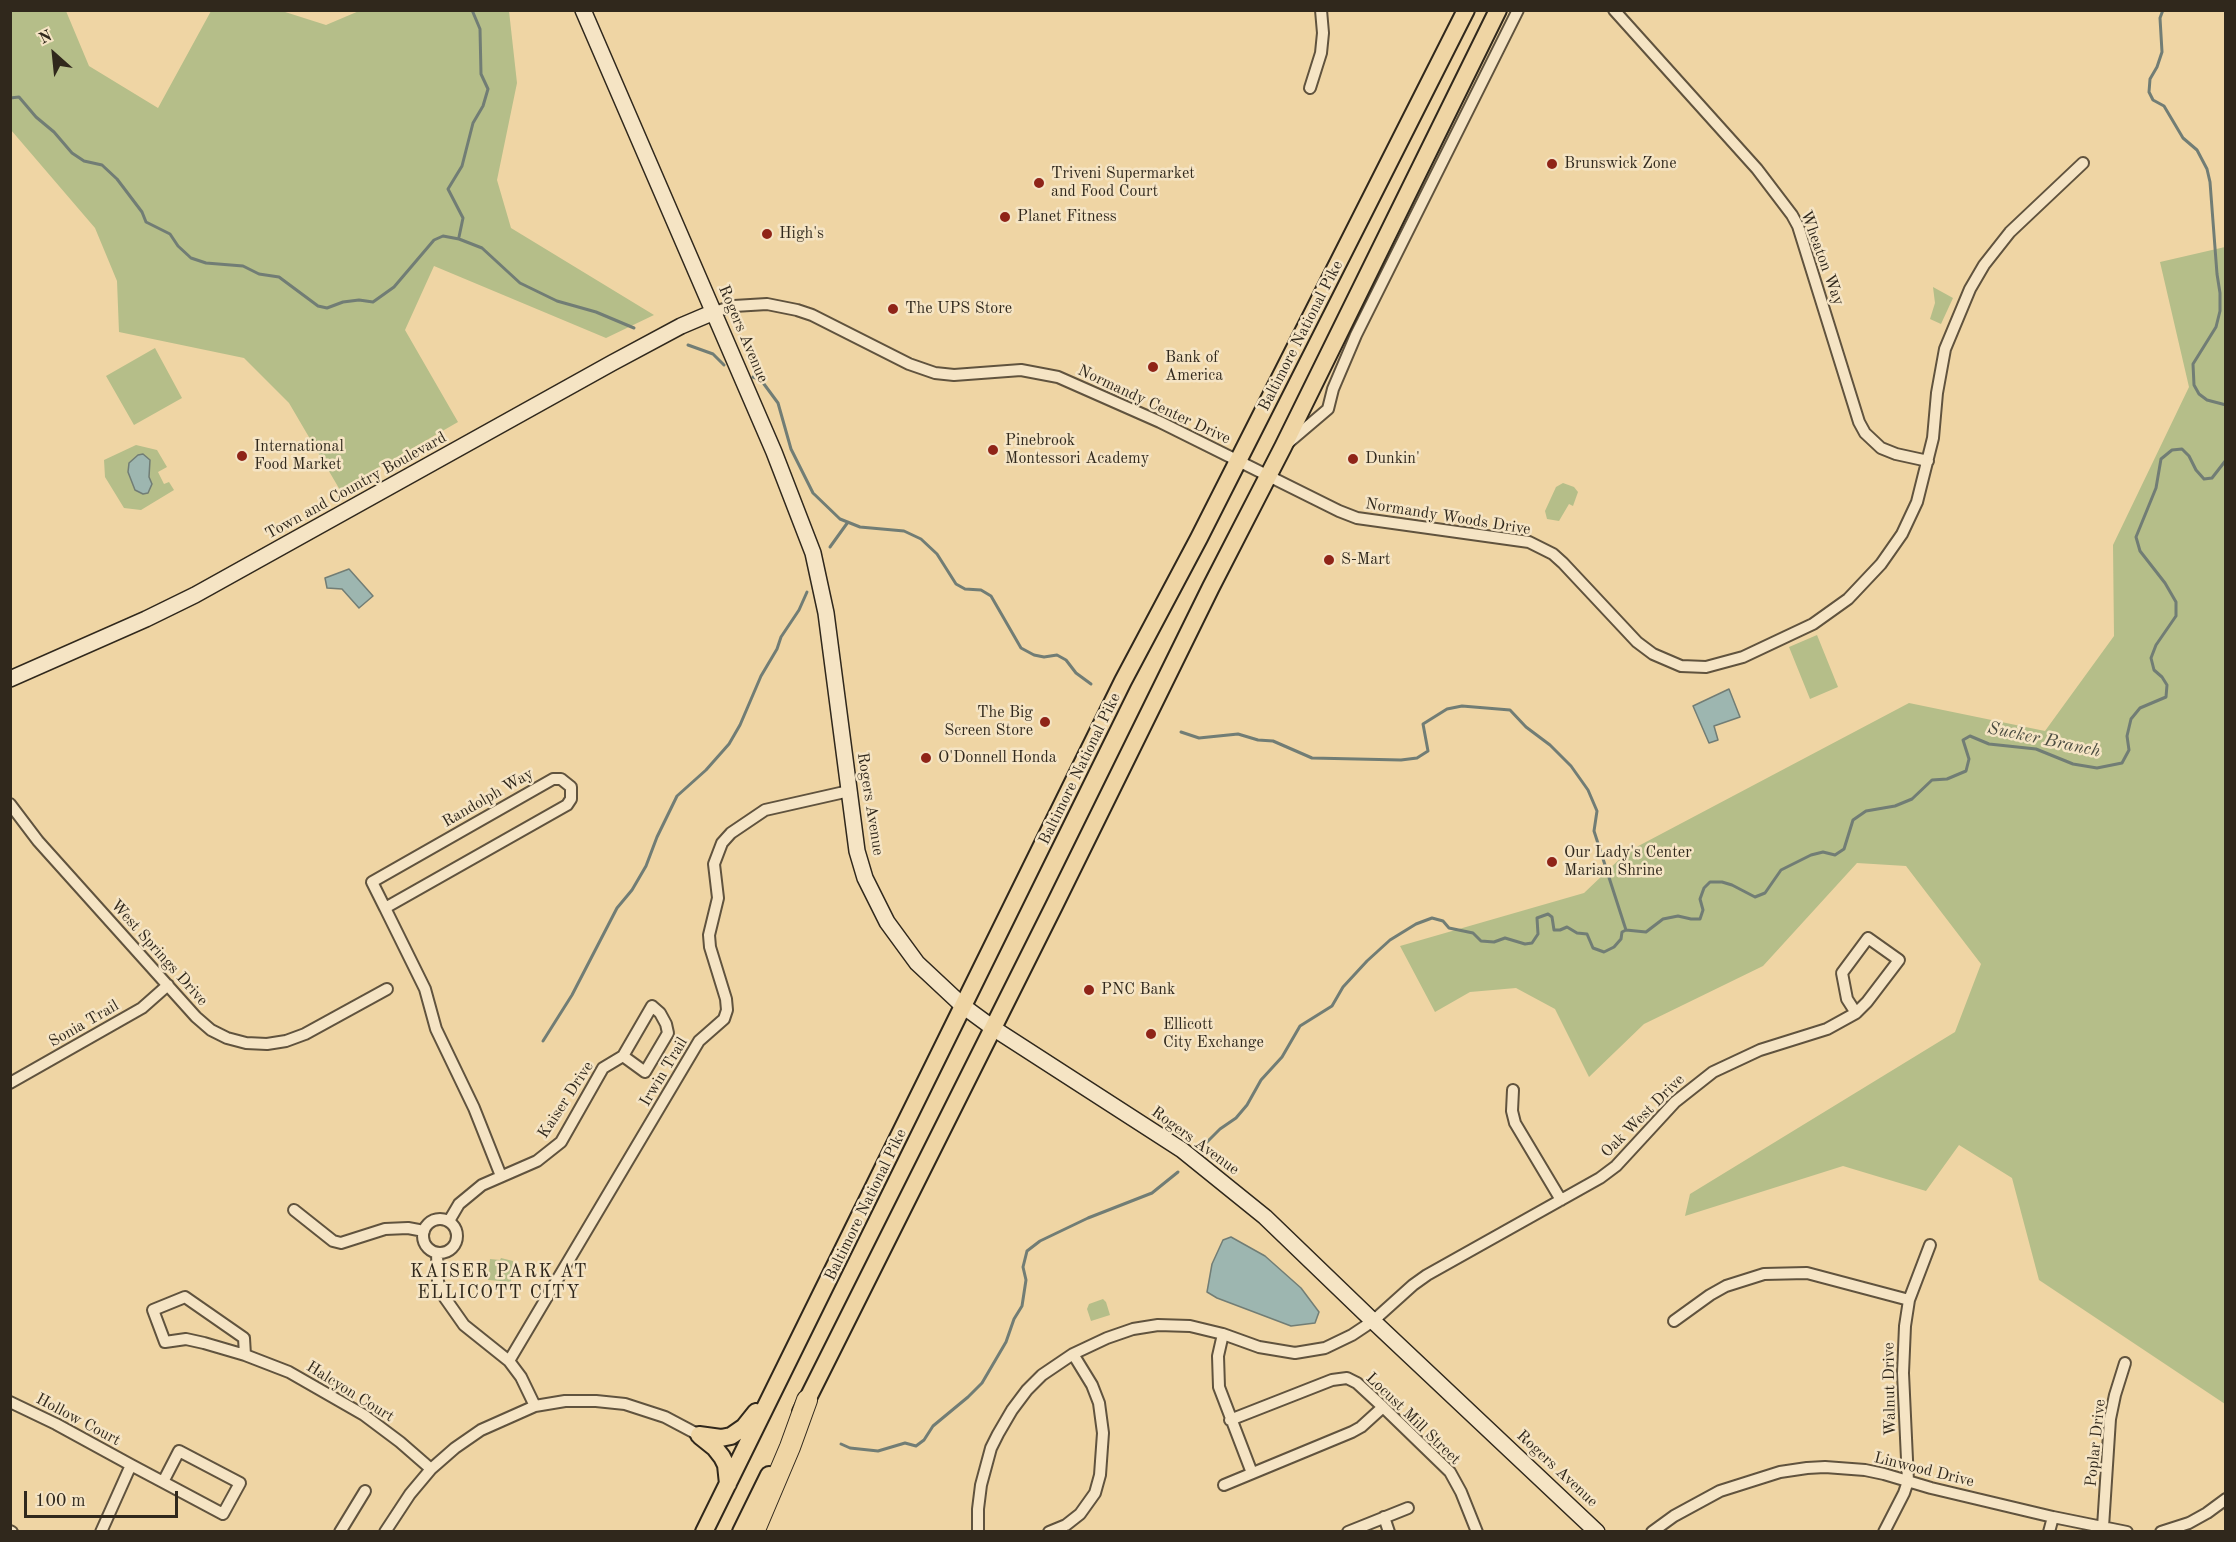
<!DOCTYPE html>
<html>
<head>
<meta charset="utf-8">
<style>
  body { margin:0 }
  #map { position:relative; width:2236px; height:1542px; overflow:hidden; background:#efd5a4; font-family:"Old Standard TT",serif }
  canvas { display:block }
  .frame { position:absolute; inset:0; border:12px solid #30281c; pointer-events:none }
  .north { position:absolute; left:24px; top:24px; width:60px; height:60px; -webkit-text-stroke:4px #f5e4c4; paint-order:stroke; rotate:333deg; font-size:16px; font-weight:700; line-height:24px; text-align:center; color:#30281c }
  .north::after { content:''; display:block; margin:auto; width:21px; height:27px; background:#30281c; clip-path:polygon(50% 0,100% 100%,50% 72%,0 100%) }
  .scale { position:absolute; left:24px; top:1491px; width:154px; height:27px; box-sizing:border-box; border:3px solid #30281c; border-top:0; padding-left:8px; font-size:18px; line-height:21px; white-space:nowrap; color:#30281c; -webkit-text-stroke:4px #f5e4c4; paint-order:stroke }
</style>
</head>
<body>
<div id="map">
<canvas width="2236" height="1542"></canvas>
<div class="frame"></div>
<div class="north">N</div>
<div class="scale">100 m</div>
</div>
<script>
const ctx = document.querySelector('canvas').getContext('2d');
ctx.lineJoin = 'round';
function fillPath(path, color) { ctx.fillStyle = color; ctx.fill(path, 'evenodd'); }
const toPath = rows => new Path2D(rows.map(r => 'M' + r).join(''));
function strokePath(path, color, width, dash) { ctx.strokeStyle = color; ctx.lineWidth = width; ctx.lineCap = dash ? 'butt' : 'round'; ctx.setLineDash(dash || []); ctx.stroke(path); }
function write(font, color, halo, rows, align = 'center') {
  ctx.font = font + ' "Old Standard TT",serif'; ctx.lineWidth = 5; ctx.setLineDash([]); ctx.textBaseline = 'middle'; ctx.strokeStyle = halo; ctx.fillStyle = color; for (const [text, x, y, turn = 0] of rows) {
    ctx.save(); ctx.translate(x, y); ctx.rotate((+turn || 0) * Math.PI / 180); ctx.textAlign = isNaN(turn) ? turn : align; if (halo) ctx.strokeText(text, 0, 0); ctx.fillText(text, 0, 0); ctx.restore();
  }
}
const green = toPath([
  [10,11,66,11,89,66,158,108,211,11,282,11,326,25,359,11,509,11,517,83,497,180,511,228,654,315,606,338,434,266,405,330,458,422,340,490,289,403,244,358,119,332,117,281,95,228,11,130],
  [2225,247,2226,247,2225,1404,2039,1280,2012,1178,1959,1145,1926,1191,1843,1166,1685,1216,1690,1194,1955,1032,1981,964,1906,866,1857,863,1763,966,1644,1024,1589,1077,1555,1009,1516,988,1470,992,1435,1012,1400,946,1584,893,1627,852,1909,703,2045,731,2114,636,2113,545,2189,387,2160,262],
  [1933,287,1953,298,1941,324,1930,319,1935,303],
  [155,348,182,398,134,425,106,376],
  [136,445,157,450,167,467,158,472,164,484,169,482,174,490,141,510,124,508,105,477,104,460],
  [1563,483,1574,487,1578,492,1573,506,1569,504,1559,521,1547,519,1545,511,1556,487],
  [1817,635,1838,687,1810,699,1789,647],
  [501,1258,513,1261,511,1282,488,1280,490,1259,500,1260],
  [1103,1299,1106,1302,1110,1315,1091,1321,1087,1309,1089,1304]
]);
const water = toPath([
  [143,454,150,460,149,477,152,484,148,493,143,494,135,490,128,472,129,463,138,455,143,454],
  [349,569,373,596,359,608,342,589,327,588,325,578,349,569],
  [1729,689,1740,717,1714,726,1718,740,1709,743,1693,706,1729,689],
  [1231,1237,1265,1256,1301,1288,1319,1312,1315,1323,1291,1326,1217,1298,1207,1292,1212,1264,1223,1240,1231,1237]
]);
const stream = toPath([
  [2163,10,2160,18,2162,52,2157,67,2150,79,2149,92,2153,100,2164,106,2183,138,2197,150,2207,169,2210,182,2217,274,2220,293,2220,311,2216,327,2193,364,2194,385,2199,394,2207,400,2226,405],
  [10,98,19,97,36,117,54,132,72,153,84,161,102,165,117,179,142,212,146,222,170,234,178,246,191,258,206,263,243,266,259,274,279,277,318,306,327,308,343,302,359,300,373,302,394,287,434,240,443,236,459,239,482,248,520,283,557,301,596,312,634,328],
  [459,237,463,218,448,189,462,166,473,123,483,106,488,89,481,74,480,29,472,10],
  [688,345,713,354,724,365],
  [753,377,761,380,778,403,791,449,813,493,840,519,860,527,904,531,921,539,937,554,956,584,965,589,981,590,991,596,1021,648,1034,655,1044,657,1057,655,1066,660,1076,673,1091,684],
  [830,547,848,522],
  [1181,732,1199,738,1238,734,1258,740,1273,741,1312,758,1401,760,1417,758,1428,751,1423,724,1447,709,1462,706,1510,710,1526,727,1550,745,1571,766,1588,790,1597,811,1594,831,1626,930,1646,932,1663,919,1678,916,1691,919,1700,919,1703,910,1700,899,1704,888,1710,882,1722,882,1732,885,1755,897,1765,893,1781,870,1811,855,1823,852,1835,855,1844,849,1853,820,1866,811,1895,806,1912,799,1932,780,1947,779,1966,771,1969,759,1963,740,1970,736,1989,744,2036,749,2073,764,2097,768,2122,763,2129,750,2127,736,2131,719,2140,708,2166,697,2167,685,2162,677,2154,670,2151,658,2156,645,2176,616,2176,602,2165,583,2140,551,2136,537,2156,488,2161,459,2172,450,2182,449,2189,456,2196,470,2204,479,2212,478,2226,460],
  [543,1041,572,995,617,908,632,890,646,866,657,837,677,796,706,770,729,744,740,725,761,676,777,649,781,637,799,610,807,592],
  [1204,1145,1220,1129,1236,1118,1247,1105,1261,1080,1282,1057,1300,1026,1332,1006,1343,987,1367,961,1390,940,1416,924,1432,918,1443,921,1449,928,1473,933,1481,941,1494,942,1505,938,1525,944,1532,943,1538,934,1537,918,1548,914,1552,917,1554,930,1560,930,1567,927,1577,933,1587,934,1593,948,1604,952,1614,947,1621,939,1622,932,1626,930],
  [841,1444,850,1448,878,1451,905,1443,916,1446,924,1440,933,1426,968,1397,982,1383,1006,1342,1014,1319,1022,1306,1026,1280,1023,1267,1027,1251,1040,1241,1088,1218,1152,1193,1178,1172]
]);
const street = toPath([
  [1614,10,1757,169,1792,215,1798,226,1859,422,1865,433,1881,448,1896,454,1928,461],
  [1310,88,1321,53,1323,33,1321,10],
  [714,312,734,306,767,304,797,310,812,315,909,364,935,373,954,375,1021,370,1058,377,1160,422,1339,511,1357,518,1529,542,1553,554,1563,563,1637,642,1653,654,1681,666,1706,667,1743,657,1813,624,1848,599,1881,564,1902,534,1917,502,1933,438,1937,393,1945,349,1970,289,1984,265,2010,232,2083,163],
  [1288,443,1328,409,1333,389,1356,335,1518,10],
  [10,804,38,841,196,1017,211,1030,227,1038,246,1043,267,1044,286,1041,305,1034,387,989],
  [385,908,372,882,553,779,561,779,571,787,571,799,567,805,385,908,425,989,436,1029,474,1108,501,1176],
  [10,1083,142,1008,168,985],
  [1513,1090,1512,1111,1515,1123,1561,1200],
  [294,1210,333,1241,341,1243,385,1229,408,1228,424,1231],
  '423 1236a17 17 0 1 1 34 0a17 17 0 1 1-34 0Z',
  [449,1221,459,1204,482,1185,537,1161,561,1142,603,1068,623,1056,652,1006,660,1013,666,1024,668,1033,645,1072,623,1056],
  [437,1253,438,1282,445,1298,464,1325,509,1361,521,1377,535,1406],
  [1674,1321,1710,1295,1726,1286,1764,1274,1807,1273,1909,1300],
  [1223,1334,1218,1356,1219,1387,1252,1473],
  [245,1355,244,1338,185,1297,153,1310,165,1342,186,1339,204,1343,245,1355,289,1372,364,1415,400,1442,431,1469],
  [509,1361,699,1041,724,1019,727,1010,726,999,710,947,709,935,718,898,714,864,722,843,731,833,765,810,849,791],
  [10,1402,56,1424,131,1465,163,1482,223,1514,240,1483,179,1451,163,1482],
  [1230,1420,1332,1380,1347,1378,1357,1383,1383,1407,1450,1472,1461,1492,1477,1532],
  [1224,1485,1352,1432,1361,1427,1383,1407],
  [1384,1517,1389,1532],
  [2103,1527,2110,1419,2115,1395,2125,1363],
  [10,1531,12,1532],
  [101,1532,131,1465],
  [340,1532,365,1491],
  [385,1532,410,1494,431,1469,455,1448,481,1430,535,1406,565,1401,596,1401,625,1404,665,1417,699,1435],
  [978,1532,978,1509,981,1485,991,1448,998,1434,1012,1410,1027,1390,1042,1375,1073,1354,1107,1338,1133,1329,1158,1325,1190,1326,1223,1334,1259,1347,1295,1353,1325,1348,1352,1335,1373,1321,1413,1285,1427,1275,1600,1178,1616,1166,1675,1102,1713,1072,1760,1050,1827,1029,1856,1013,1847,999,1842,973,1868,938,1899,960,1867,1002,1856,1013],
  [1049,1532,1066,1525,1080,1514,1095,1493,1100,1475,1103,1433,1099,1403,1092,1385,1073,1354],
  [1348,1532,1408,1508],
  [1652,1532,1674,1516,1720,1491,1780,1472,1807,1468,1825,1467,1865,1470,1884,1474,1931,1488,2053,1517,2127,1532],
  [1884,1532,1904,1493,1908,1481,1903,1373,1905,1326,1909,1300,1930,1245],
  [2049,1532,2053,1517],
  [2161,1532,2189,1523,2207,1513,2226,1499]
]);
const secondary = toPath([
  [583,10,774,452,813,553,826,613,857,851,865,878,887,922,917,963,963,1006,993,1028,1182,1150,1265,1217,1373,1321,1597,1532],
  [10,679,146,619,195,595,612,363,681,326,714,312]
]);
const primary = toPath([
  [801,1412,1054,906,1211,587,1283,447,1498,10],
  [699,1435,721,1438,731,1436,744,1427,756,1412],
  [700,1436,715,1448,722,1457,726,1465,728,1484],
  [704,1532,1123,681,1199,538,1466,10],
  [741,1532,769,1475]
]);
const highway = toPath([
  [754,1532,790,1447,807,1400]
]);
const markers = [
  [1552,164,6,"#8f2418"],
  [1039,183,6,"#8f2418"],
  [1005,217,6,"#8f2418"],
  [767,234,6,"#8f2418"],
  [893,309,6,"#8f2418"],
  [1153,367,6,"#8f2418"],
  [993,450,6,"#8f2418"],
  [242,456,6,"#8f2418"],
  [1353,459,6,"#8f2418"],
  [1329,560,6,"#8f2418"],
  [1045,722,6,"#8f2418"],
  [926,758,6,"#8f2418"],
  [1552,862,6,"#8f2418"],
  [1089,990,6,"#8f2418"],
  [1151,1034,6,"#8f2418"]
];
const poiNames = [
  ["Brunswick Zone",1564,164],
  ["Triveni Supermarket",1051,174],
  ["and Food Court",1051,192],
  ["Planet Fitness",1017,217],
  ["High's",779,234],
  ["The UPS Store",905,309],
  ["Bank of",1165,358],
  ["America",1165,376],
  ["Pinebrook",1005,441],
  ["Montessori Academy",1005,459],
  ["International",254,447],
  ["Food Market",254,465],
  ["Dunkin'",1365,459],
  ["S-Mart",1341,560],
  ["The Big",1033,713,"right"],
  ["Screen Store",1033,731,"right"],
  ["O'Donnell Honda",938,758],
  ["Our Lady's Center",1564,853],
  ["Marian Shrine",1564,871],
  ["PNC Bank",1101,990],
  ["Ellicott",1163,1025],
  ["City Exchange",1163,1043]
];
const streetNames = [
  ["Wheaton Way",1822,258,70],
  ["Rogers Avenue",743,334,67],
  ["Baltimore National Pike",1301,336,-63],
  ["Normandy Center Drive",1154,405,25],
  ["Town and Country Boulevard",356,486,-29],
  ["Normandy Woods Drive",1448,517,9],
  ["Baltimore National Pike",1080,769,-64],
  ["Randolph Way",488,798,-30],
  ["Rogers Avenue",870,804,81],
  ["West Springs Drive",159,953,48],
  ["Sonia Trail",84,1024,-30],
  ["Irwin Trail",664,1072,-59],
  ["Kaiser Drive",566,1100,-57],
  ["Oak West Drive",1643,1116,-45],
  ["Rogers Avenue",1195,1141,36],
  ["Baltimore National Pike",866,1205,-64],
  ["Walnut Drive",1890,1389,-91],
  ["Halcyon Court",350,1392,32],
  ["Locust Mill Street",1413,1419,44],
  ["Hollow Court",78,1420,28],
  ["Poplar Drive",2096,1443,-84],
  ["Rogers Avenue",1557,1469,43],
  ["Linwood Drive",1924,1470,14]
];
const waterNames = [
  ["Sucker Branch",2044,740,12]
];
const neighbourhoodNames = [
  ["KAISER PARK AT",499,1272],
  ["ELLICOTT CITY",499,1293]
];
fillPath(green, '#b5be89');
fillPath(water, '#9db6b0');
strokePath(water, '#717d75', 1.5);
strokePath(stream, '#717d75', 3);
strokePath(street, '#60533e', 14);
strokePath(secondary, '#30281c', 18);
strokePath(primary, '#30281c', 20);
strokePath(highway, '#30281c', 22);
strokePath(street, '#f5e4c4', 10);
strokePath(secondary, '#f5e4c4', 15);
strokePath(primary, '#efd5a4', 16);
strokePath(highway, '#efd5a4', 20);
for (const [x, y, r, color] of markers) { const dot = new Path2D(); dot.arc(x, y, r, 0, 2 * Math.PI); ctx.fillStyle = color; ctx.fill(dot); strokePath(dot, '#f5e4c4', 2); }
write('16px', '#30281c', '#f5e4c4', poiNames, 'left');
write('16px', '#30281c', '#f5e4c4', streetNames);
write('italic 18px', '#4b4c41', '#f5e4c4', waterNames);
ctx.letterSpacing = '1.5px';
write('18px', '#30281c', '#f5e4c4', neighbourhoodNames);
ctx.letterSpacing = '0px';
</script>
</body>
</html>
